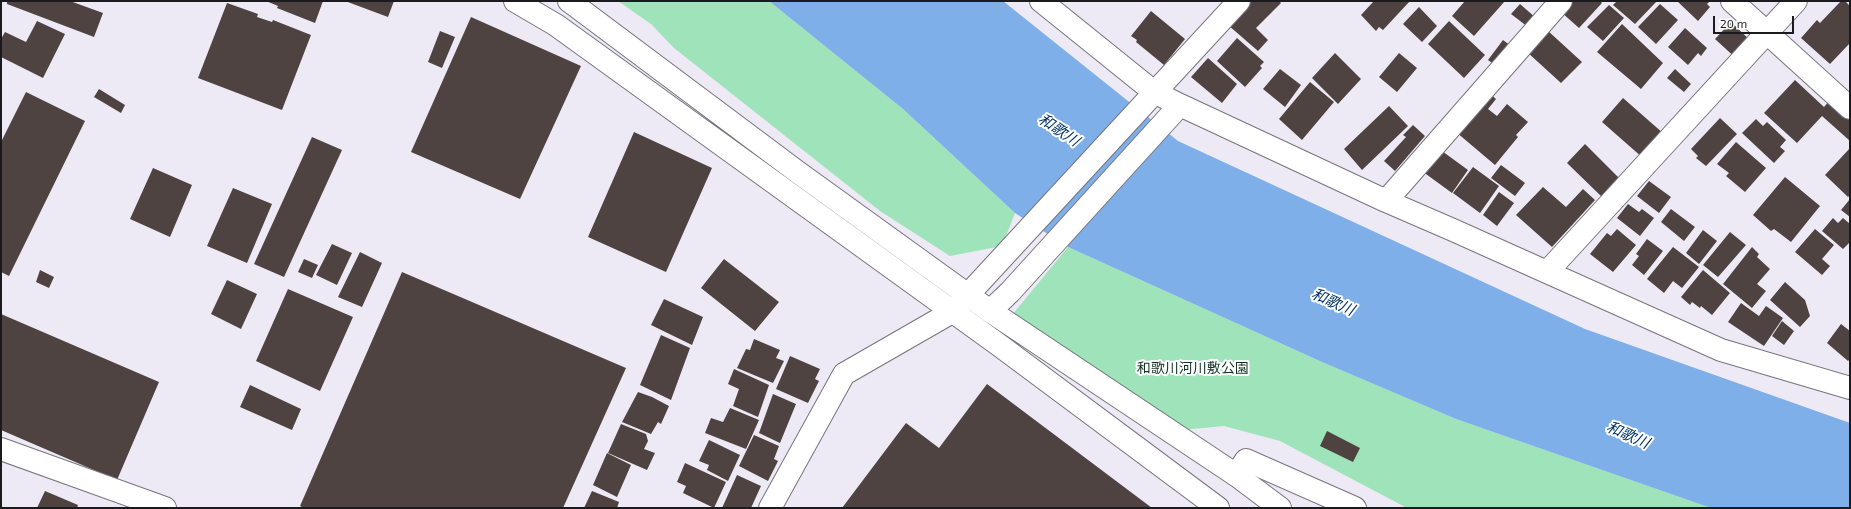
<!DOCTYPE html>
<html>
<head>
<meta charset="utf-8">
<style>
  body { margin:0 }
  #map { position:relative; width:1851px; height:509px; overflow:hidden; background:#edeaf5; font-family:"Exo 2",sans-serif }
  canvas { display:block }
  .frame { position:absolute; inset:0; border:2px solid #1b1a1e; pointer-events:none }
  .scale { position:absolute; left:1713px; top:16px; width:81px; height:18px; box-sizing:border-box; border:2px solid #1b1a1e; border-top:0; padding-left:5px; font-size:12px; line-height:14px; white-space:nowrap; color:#1b1a1e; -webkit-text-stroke:3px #fff; paint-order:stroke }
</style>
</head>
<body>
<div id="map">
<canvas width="1851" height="509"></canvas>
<div class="frame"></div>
<div class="scale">20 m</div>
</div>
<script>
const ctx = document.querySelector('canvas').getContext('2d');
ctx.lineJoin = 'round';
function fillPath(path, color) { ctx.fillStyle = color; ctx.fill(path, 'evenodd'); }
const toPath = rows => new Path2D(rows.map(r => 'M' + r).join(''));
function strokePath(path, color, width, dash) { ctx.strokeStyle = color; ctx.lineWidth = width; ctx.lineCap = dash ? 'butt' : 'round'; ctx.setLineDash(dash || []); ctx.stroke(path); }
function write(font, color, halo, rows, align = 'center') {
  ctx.font = font + ' "Exo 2","Noto Sans JP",sans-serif'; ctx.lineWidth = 4; ctx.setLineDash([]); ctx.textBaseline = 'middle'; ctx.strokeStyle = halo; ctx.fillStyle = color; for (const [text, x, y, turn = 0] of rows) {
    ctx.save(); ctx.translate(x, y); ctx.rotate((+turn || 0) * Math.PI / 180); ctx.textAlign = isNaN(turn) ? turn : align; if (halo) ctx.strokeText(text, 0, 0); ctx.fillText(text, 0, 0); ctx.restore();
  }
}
const green = toPath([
  [618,1,769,1,903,109,1015,213,1002,246,950,256,880,211,674,48,651,24],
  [1068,247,1322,362,1456,419,1711,508,1407,508,1280,441,1224,426,1182,430,1012,315]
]);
const water = toPath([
  [769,1,1003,1,1178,141,1585,329,1850,423,1850,508,1711,508,1456,419,1322,362,1068,247,1015,213,903,109]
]);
const building = toPath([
  [7,1,70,1,103,13,94,37,7,4],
  [266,1,323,1,315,23,277,8,278,6],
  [345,1,394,1,388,17],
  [1249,1,1279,1,1281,3,1256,28,1268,40,1258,51,1228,25],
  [1374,1,1410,1,1383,30,1379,27,1376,31,1361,15],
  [1465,1,1505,1,1474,36,1452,16],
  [1571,1,1600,1,1602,3,1579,28,1561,12],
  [1617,1,1657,1,1635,24,1613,5],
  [1677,1,1710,1,1707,4,1710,7,1698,21],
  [1841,1,1845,1,1850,6,1850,43,1830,64,1801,38,1817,20,1820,23],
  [227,3,258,14,257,17,272,22,273,20,311,35,282,110,198,78],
  [1520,4,1536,18,1528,27,1511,14],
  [1660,4,1678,20,1656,44,1638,27],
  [1609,5,1624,18,1603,41,1587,27],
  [1419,7,1437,26,1422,42,1403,24],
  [1151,11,1185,39,1164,65,1136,42,1137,40,1131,36],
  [471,17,581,66,520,199,411,152],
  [37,21,65,34,43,78,1,57,1,39,5,32,26,42],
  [1449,21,1485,55,1464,78,1428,44],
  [1731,22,1755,45,1739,61,1715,39],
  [1622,24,1663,63,1641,89,1597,52],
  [1685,28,1707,48,1701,56,1698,53,1688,65,1668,47],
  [1547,30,1582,62,1561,83,1527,52],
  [440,31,455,37,442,68,428,62],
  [1237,38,1264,62,1260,66,1262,68,1245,87,1217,61],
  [1503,40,1511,46,1496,66,1488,60],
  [1335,53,1361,79,1338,104,1312,78],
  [1399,53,1417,68,1397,92,1379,77],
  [1208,58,1237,84,1222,103,1191,77],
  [1280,69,1301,85,1285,107,1263,89],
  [1675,69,1691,84,1684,92,1667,78],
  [1795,80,1824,107,1838,91,1850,102,1850,141,1822,116,1797,143,1764,113],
  [1310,82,1334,102,1302,140,1279,119],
  [99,89,125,105,121,113,94,97],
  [1485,89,1496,99,1488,109,1497,116,1507,104,1528,122,1516,135,1518,137,1495,165,1456,132],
  [26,92,85,121,9,276,1,272,1,142],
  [1623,98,1664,134,1643,158,1602,122],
  [1389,106,1408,126,1362,170,1344,149],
  [1720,118,1737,134,1706,166,1696,158,1698,156,1691,149],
  [1756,119,1763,126,1767,122,1786,140,1780,147,1785,151,1774,163,1742,133],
  [1413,125,1425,136,1395,171,1384,161,1406,137,1403,135],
  [634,132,712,168,666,272,588,237],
  [312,137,342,150,284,277,254,264],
  [1736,142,1766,168,1745,192,1726,176,1729,173,1717,164],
  [1431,143,1468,170,1452,193,1415,166],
  [1585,144,1620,179,1603,198,1567,163],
  [1850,148,1850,195,1848,197,1825,175],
  [1501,165,1525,183,1515,196,1491,178],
  [1473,167,1499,186,1480,213,1453,193],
  [153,168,192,185,170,237,130,219],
  [1785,177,1820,206,1791,242,1774,229,1771,231,1753,215],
  [1649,181,1671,197,1659,213,1637,196],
  [1543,187,1566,207,1583,189,1595,200,1552,247,1516,215],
  [233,188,272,204,247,263,207,246],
  [1499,192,1514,203,1497,226,1483,215],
  [1850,199,1850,217,1841,210],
  [1628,204,1639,212,1642,209,1654,218,1640,236,1617,218],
  [1671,209,1695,227,1684,241,1661,222],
  [1833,218,1838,223,1843,218,1850,224,1850,242,1843,249,1822,231],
  [1617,229,1636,245,1613,272,1590,254,1607,233,1611,236],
  [1815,229,1834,245,1822,259,1830,266,1822,275,1795,252],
  [1703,230,1717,241,1699,264,1686,253],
  [1730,232,1746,245,1718,277,1703,265],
  [1647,239,1663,251,1644,275,1632,265,1639,256,1636,254],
  [332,244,352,253,337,285,316,275],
  [1673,247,1699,267,1682,288,1673,281,1664,293,1647,279],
  [1752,247,1759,254,1757,257,1770,269,1757,284,1766,291,1752,308,1723,284],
  [360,252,382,263,362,307,338,297],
  [304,259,318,265,312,278,298,272],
  [724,259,779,302,755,331,701,288],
  [40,270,54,277,49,288,36,282],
  [1703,270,1730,293,1712,315,1701,306,1700,308,1692,302,1690,305,1681,297],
  [402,272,626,368,563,508,304,508,300,506],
  [227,280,257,294,241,329,211,314],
  [1785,282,1805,300,1810,316,1800,327,1770,300],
  [288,289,353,317,320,391,256,361],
  [664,299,703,317,692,345,651,325],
  [1741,303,1759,316,1766,306,1783,318,1764,346,1728,322],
  [1,314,159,382,117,480,1,430],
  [1782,321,1794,331,1784,345,1772,336],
  [1841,324,1850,331,1850,359,1848,361,1827,343],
  [661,335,690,348,671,400,640,385],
  [754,339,780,350,776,358,784,361,773,383,737,368,746,349,750,350],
  [790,356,820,369,815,379,819,381,808,403,776,389],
  [734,369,769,385,758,417,733,406,739,389,728,384],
  [987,384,1152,508,842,508,906,423,939,448],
  [250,385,301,409,292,430,240,407],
  [638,392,652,397,669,406,661,424,658,422,651,434,622,422],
  [773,394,796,404,780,443,759,433],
  [730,408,759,420,746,449,705,433,711,418,723,422],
  [621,424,646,434,648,441,644,449,655,453,647,470,608,453],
  [1327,431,1360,448,1353,462,1320,446],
  [754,435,779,446,774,459,778,461,768,481,739,466],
  [709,440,740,455,728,481,707,470,709,465,699,461],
  [607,453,631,465,617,497,593,485],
  [685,463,726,482,714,508,683,493,686,486,677,482],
  [737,475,761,486,751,508,722,508],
  [45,491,78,505,77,508,37,508],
  [592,491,619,502,617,508,584,508]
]);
const minor = toPath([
  [1041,1,1154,92,1180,105,1386,201,1453,230,1721,350,1850,388],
  [1732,1,1850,108],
  [1386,201,1561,1],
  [1547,272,1796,1],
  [990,311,1010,292,1180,105],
  [1,449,165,508],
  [1236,475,1246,460,1355,508],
  [770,508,844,374,952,312,1239,1]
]);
const tertiary = toPath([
  [515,1,556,25,999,345,1218,508],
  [569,1,799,173,990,311,1236,475,1280,508]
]);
const parkNames = [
  ["和歌川河川敷公園",1193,368]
];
const waterNames = [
  ["和歌川",1059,130,34],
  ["和歌川",1333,302,24],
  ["和歌川",1628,435,24]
];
fillPath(green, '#9ee3b9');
fillPath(water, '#7eafe8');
fillPath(building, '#4e4340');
strokePath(minor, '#77747e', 24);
strokePath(tertiary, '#77747e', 24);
strokePath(minor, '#fff', 22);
strokePath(tertiary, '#fff', 22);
write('14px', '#133422', '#fff', parkNames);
write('italic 15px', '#003365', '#fff', waterNames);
</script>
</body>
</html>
